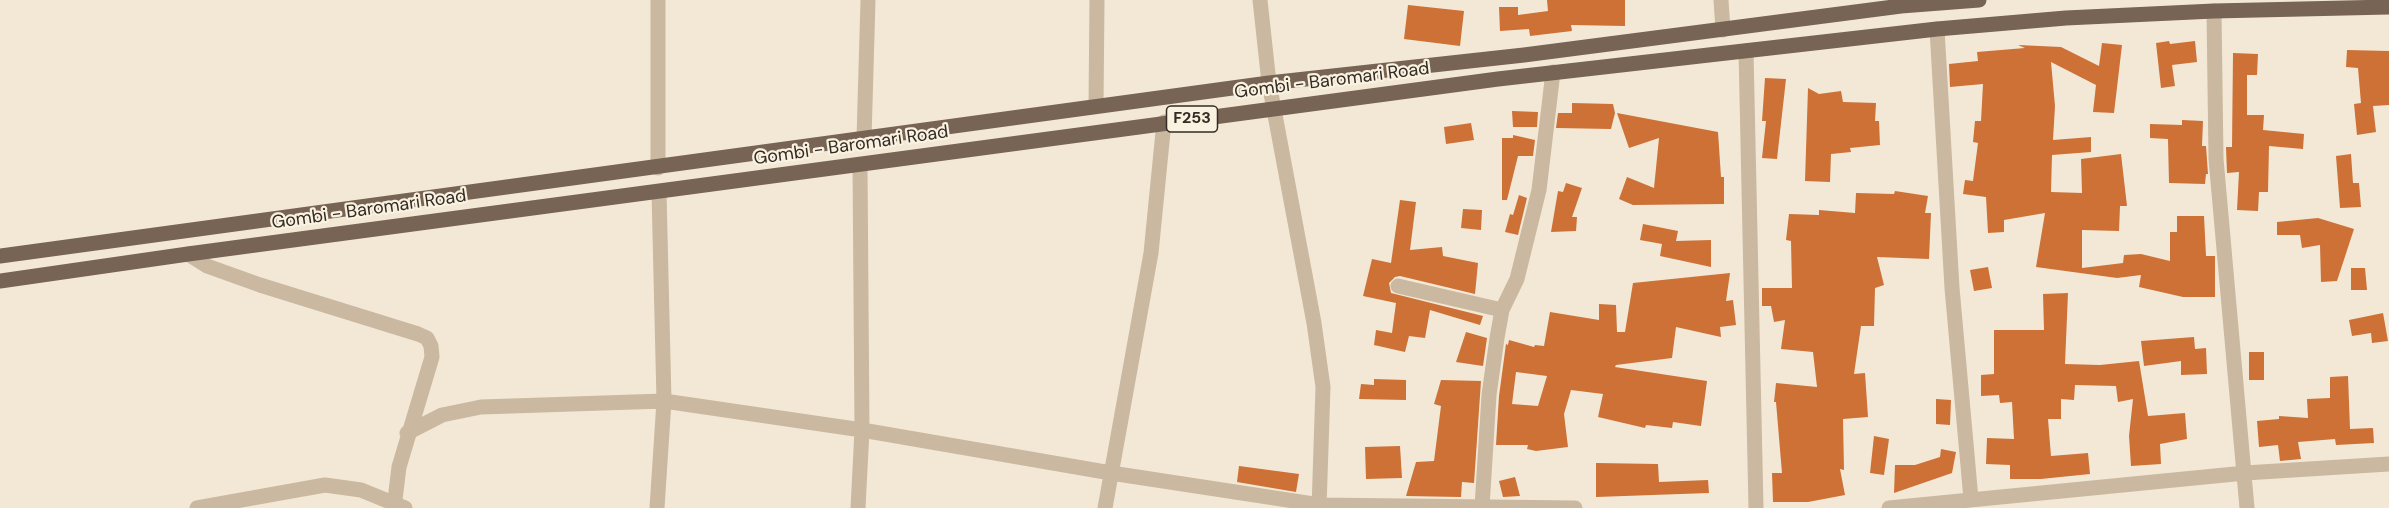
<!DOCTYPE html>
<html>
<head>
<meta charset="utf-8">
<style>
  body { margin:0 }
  canvas { display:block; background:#f2e8d5 }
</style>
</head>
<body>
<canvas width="2389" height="508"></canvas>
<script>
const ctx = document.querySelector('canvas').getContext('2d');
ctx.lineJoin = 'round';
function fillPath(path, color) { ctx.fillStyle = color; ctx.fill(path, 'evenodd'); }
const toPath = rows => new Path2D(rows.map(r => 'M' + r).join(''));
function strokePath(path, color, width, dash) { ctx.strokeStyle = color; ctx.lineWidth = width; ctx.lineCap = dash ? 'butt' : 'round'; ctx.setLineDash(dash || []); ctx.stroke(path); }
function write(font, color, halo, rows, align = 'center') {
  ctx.font = font + ' "DM Sans",sans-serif'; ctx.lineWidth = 4.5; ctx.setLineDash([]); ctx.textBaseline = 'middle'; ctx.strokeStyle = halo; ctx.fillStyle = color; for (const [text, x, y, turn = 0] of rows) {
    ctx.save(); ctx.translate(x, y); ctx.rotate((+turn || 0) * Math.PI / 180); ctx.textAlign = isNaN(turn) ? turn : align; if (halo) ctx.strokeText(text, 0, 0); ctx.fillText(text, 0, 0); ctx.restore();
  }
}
const building = toPath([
  [1547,0,1625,0,1625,26,1571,25,1572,31,1530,36,1529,29,1500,31,1499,7,1518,7,1518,15,1548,11],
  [1408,5,1464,11,1460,46,1404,39],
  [2169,41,2170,44,2195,41,2197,62,2172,65,2175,86,2161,88,2156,43],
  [2102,43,2122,45,2114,113,2093,112,2096,85,2051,62,2055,106,2053,140,2091,137,2091,152,2052,155,2051,192,2082,193,2081,159,2121,154,2127,206,2120,206,2119,231,2082,230,2082,268,2123,263,2124,255,2141,254,2170,261,2170,232,2177,232,2177,216,2204,216,2206,256,2215,256,2215,297,2183,297,2139,287,2141,275,2117,278,2036,267,2045,213,2004,220,2004,232,1988,233,1986,197,1963,194,1965,180,1973,181,1978,143,1973,142,1975,121,1981,121,1983,84,1950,87,1949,64,1978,61,1977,52,2025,48,2018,45,2061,47,2099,66],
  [2347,50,2389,51,2389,105,2373,106,2376,132,2357,135,2354,104,2361,103,2358,68,2346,67],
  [2233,53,2258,54,2257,75,2247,75,2247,115,2264,115,2263,130,2304,134,2303,149,2269,146,2268,192,2259,192,2258,211,2237,210,2239,172,2227,173,2226,147,2232,147],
  [1765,78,1786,79,1777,159,1762,158,1766,121,1762,121],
  [1808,88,1819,94,1841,91,1843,102,1876,103,1875,121,1879,121,1880,145,1850,148,1851,152,1831,154,1830,182,1805,181],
  [1572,103,1613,104,1615,113,1611,129,1556,128,1558,113,1572,113],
  [1512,111,1538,112,1537,127,1513,127],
  [1617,113,1718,132,1721,177,1724,177,1724,204,1633,205,1619,199,1627,177,1654,188,1659,138,1629,148],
  [2182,120,2203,121,2202,146,2206,146,2208,174,2206,174,2205,184,2169,183,2168,139,2150,138,2150,124,2182,125],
  [1471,123,1474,140,1446,144,1444,127],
  [1513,135,1535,140,1533,156,1518,156,1507,200,1502,200,1502,138,1513,138],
  [2351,154,2353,183,2359,183,2361,207,2340,208,2336,156],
  [1566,183,1582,188,1572,217,1577,217,1576,231,1551,232,1558,191,1563,192],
  [1895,191,1928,196,1925,213,1931,213,1929,259,1877,257,1884,285,1875,288,1874,326,1861,326,1854,374,1865,373,1868,417,1843,419,1844,470,1840,469,1845,495,1808,502,1773,502,1772,473,1782,473,1776,402,1774,402,1776,383,1817,387,1813,352,1781,349,1785,320,1774,322,1771,306,1762,306,1762,288,1792,288,1791,241,1786,240,1789,214,1819,215,1819,210,1855,213,1856,193,1894,194],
  [1519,195,1527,198,1518,235,1505,232,1510,214,1513,215],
  [1400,200,1416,202,1410,250,1442,247,1443,256,1478,263,1475,294,1400,276,1395,277,1389,283,1391,293,1483,316,1480,325,1430,310,1425,338,1409,336,1405,352,1374,345,1376,330,1392,333,1396,303,1363,296,1372,259,1391,263],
  [1463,209,1482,210,1481,230,1461,228],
  [2318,218,2354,229,2337,281,2321,282,2320,245,2302,248,2300,235,2277,235,2277,222],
  [1643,224,1678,231,1676,241,1711,240,1711,267,1660,256,1662,244,1640,240],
  [1988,267,1992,288,1974,291,1970,270],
  [2351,268,2365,268,2367,290,2351,290],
  [1730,273,1726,301,1733,300,1736,325,1720,327,1721,337,1676,327,1672,358,1616,365,1615,367,1707,381,1701,426,1673,422,1672,428,1646,425,1645,428,1598,417,1603,394,1571,390,1564,414,1568,447,1536,451,1527,449,1528,445,1496,445,1499,396,1506,344,1508,345,1509,340,1534,347,1535,345,1544,346,1550,312,1599,320,1599,304,1616,305,1617,332,1625,332,1633,283],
  [1516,372,1547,376,1538,406,1512,404],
  [2068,293,2065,364,2100,365,2139,361,2148,416,2185,413,2187,439,2160,444,2161,464,2131,466,2129,436,2133,399,2118,402,2116,386,2075,385,2074,400,2061,399,2061,419,2048,419,2051,456,2088,453,2090,474,2041,479,2010,479,2010,465,1986,464,1987,438,2014,439,2012,402,2000,403,1999,395,1981,396,1981,375,1994,374,1994,330,2044,330,2043,294],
  [2383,313,2388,341,2372,343,2371,333,2352,336,2349,320],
  [1466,332,1487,338,1483,366,1456,362],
  [2194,337,2195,349,2206,348,2207,374,2181,375,2181,361,2144,366,2141,341],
  [2249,352,2264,352,2264,380,2249,380],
  [2348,376,2350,429,2373,428,2374,443,2336,445,2335,439,2298,442,2301,459,2280,461,2278,445,2259,447,2257,421,2279,419,2279,416,2308,418,2307,399,2330,398,2330,377],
  [1374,379,1406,380,1406,400,1359,399,1361,384,1374,385],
  [1441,380,1481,381,1474,483,1462,482,1461,497,1406,496,1416,462,1434,461,1441,406,1434,404],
  [1936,399,1951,400,1950,425,1936,424],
  [1874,436,1889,439,1884,475,1870,473],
  [1400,446,1402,478,1366,479,1365,447],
  [1941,449,1956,452,1952,473,1894,493,1895,465,1915,465,1940,457],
  [1596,463,1658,464,1659,482,1708,480,1709,493,1596,497],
  [1239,466,1299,474,1296,492,1237,482],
  [1515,477,1520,496,1503,497,1499,481]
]);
const minor = toPath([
  [658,0,658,168],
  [1260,0,1269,83,1314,323,1323,387,1319,508],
  [1721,0,1723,30],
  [2214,11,2216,159,2247,508],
  [1937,29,1952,288,1971,499],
  [1746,51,1756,508],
  [1096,106,1097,0],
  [864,139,868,0],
  [188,254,207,266,260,285,418,334,427,338,431,346,432,357,399,467,394,508],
  [1398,286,1502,310],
  [407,433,442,415,481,407,664,401,862,430,1111,473,1320,505,1575,508],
  [1482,507,1489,395,1497,338,1502,310,1517,279,1539,190,1553,72],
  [197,508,325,485,361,490,405,508],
  [657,508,664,401,659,192],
  [858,508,862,430,860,165],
  [1105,508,1151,253,1164,122],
  [1889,508,2245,473,2389,464]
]);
const major = toPath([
  [0,256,1269,83,1524,55,1901,6,1979,0],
  [0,281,188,254,1498,79,1937,29,2066,18,2214,11,2389,7]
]);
const shields = [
  [1192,119,51]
];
const shieldNames = [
  ["F253",1192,119]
];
const streetNames = [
  ["Gombi - Baromari Road",1332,81,-7],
  ["Gombi - Baromari Road",851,146,-8],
  ["Gombi - Baromari Road",369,210,-8]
];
fillPath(building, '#cd7137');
strokePath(minor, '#cab9a0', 15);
strokePath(major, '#776454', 15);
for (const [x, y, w] of shields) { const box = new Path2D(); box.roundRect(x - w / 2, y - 13, w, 26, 4.5); ctx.fillStyle = '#faf2e1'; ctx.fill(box); strokePath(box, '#332b24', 1.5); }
write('bold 16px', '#332b24', null, shieldNames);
write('18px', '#332b24', '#faf2e1', streetNames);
</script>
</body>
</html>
